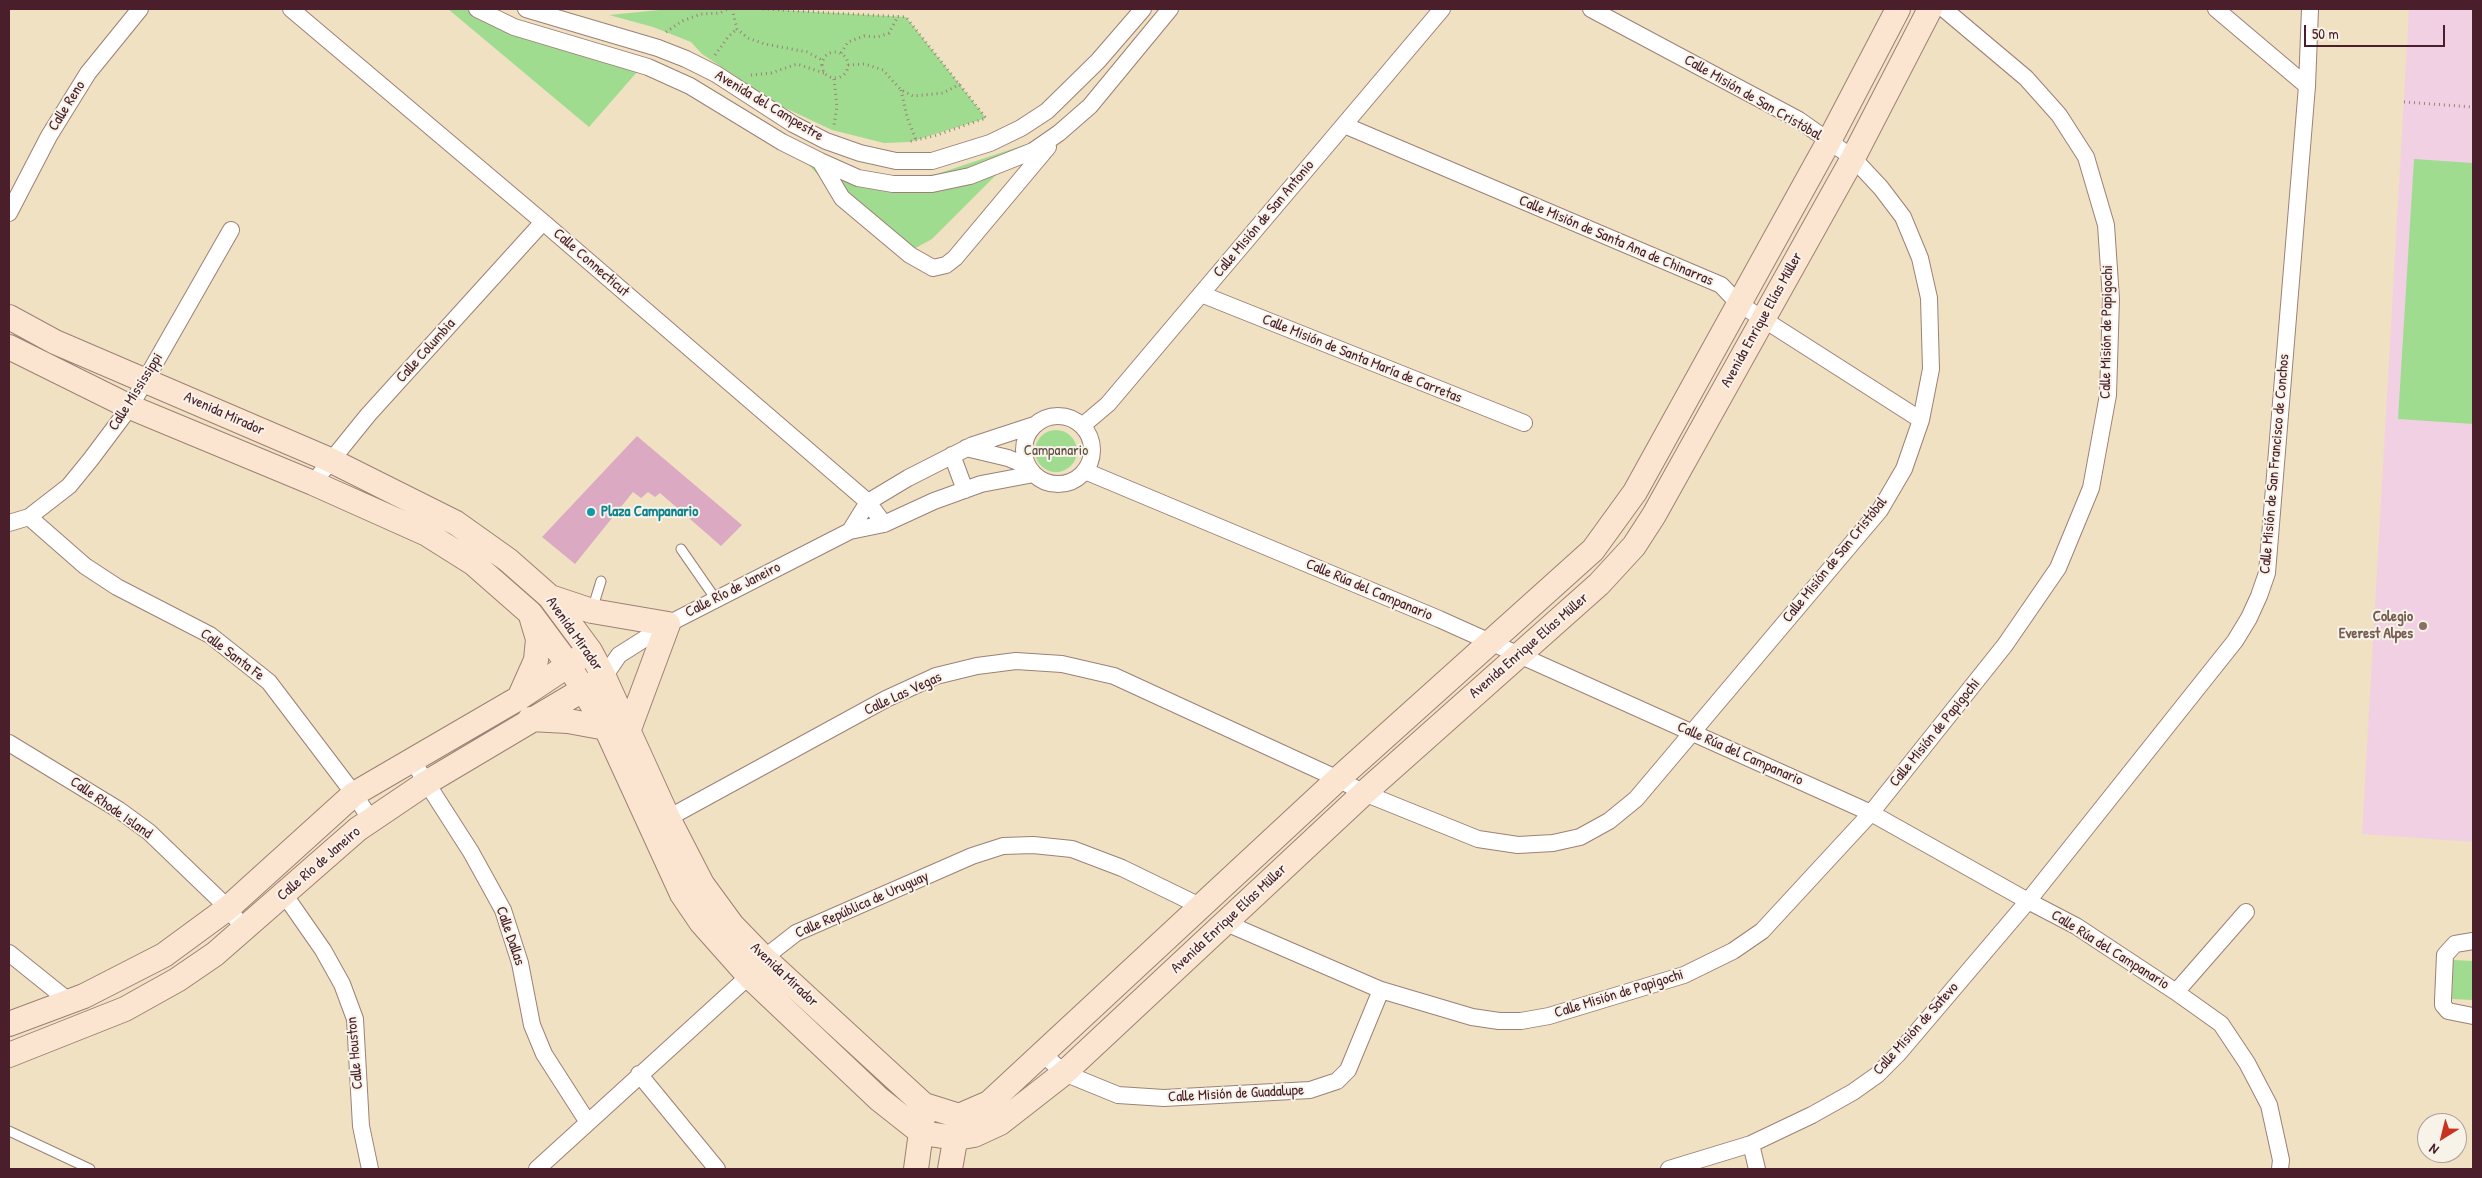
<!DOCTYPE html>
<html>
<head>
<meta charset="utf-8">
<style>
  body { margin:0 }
  #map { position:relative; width:2482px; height:1178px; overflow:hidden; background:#f0e1c2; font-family:"Patrick Hand",sans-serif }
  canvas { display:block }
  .frame { position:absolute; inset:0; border:10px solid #4a1f2b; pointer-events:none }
  .north { position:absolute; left:2417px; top:1113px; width:50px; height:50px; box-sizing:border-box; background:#f7f3e8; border:1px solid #b29e9c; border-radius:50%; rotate:216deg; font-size:14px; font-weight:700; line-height:20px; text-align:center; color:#4a1f2b }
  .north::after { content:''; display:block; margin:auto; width:18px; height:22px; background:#c8321e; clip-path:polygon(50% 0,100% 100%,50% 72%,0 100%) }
  .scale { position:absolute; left:2304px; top:25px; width:141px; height:22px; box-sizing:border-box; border:2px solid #4a1f2b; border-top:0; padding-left:6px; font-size:15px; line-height:18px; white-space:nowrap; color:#4a1f2b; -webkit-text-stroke:4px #f7f3e8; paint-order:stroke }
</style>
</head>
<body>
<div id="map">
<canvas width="2482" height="1178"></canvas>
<div class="frame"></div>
<div class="north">N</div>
<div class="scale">50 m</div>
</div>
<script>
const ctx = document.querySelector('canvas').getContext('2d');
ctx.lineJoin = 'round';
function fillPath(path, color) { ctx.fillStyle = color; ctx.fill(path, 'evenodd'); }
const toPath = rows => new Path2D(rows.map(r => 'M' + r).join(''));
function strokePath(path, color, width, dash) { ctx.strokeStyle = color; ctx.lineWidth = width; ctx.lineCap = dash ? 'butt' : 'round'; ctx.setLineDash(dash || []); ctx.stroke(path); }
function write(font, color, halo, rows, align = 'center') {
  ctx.font = font + ' "Patrick Hand",sans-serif'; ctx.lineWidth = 4; ctx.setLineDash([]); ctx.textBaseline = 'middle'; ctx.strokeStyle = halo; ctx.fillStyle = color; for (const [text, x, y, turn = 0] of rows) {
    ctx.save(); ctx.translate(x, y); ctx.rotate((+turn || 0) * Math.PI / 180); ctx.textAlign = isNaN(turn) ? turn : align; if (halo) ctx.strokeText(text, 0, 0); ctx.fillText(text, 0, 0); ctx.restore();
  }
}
const built = toPath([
  [2409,9,2473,9,2473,842,2362,834]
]);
const green = toPath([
  [448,9,483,9,644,64,589,127],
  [669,9,763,9,906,17,986,118,910,142,884,143,832,130,779,105,702,54,691,42,653,27,609,15],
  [1027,144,932,239,912,250,845,203,802,158,827,168,906,178,937,174],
  [2414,159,2473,163,2473,424,2398,419],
  '1035 451a21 21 0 1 1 42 0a21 21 0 1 1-42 0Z',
  [2453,960,2473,961,2473,1000,2452,999]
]);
const building = toPath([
  [637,436,742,525,721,546,660,493,655,497,648,492,641,498,633,492,575,564,542,537]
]);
const path = toPath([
  [732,9,737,29,748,38,765,44,807,52,822,60],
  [763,9,906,17,986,118,934,136,907,142],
  [666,32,682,21,701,14,720,13,728,9],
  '822 65a13 13 0 1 1 26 0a13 13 0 1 1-26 0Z',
  [841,53,848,42,864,36,878,37,889,33,898,16],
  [715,55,728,37,737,29],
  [848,65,865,64,883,70,901,90,913,96,943,93,960,84],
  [751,75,771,73,797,64,824,73],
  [834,79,837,107,834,125],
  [901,90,907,117,916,140],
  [2404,102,2473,107]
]);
const service = toPath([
  [681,549,715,598],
  [592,610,601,581],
  [9,1131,90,1169]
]);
const minor = toPath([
  [291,9,543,222,868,502,884,524],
  [477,9,514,27,648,67,690,86,782,142,820,161,858,178,893,184,932,184,970,176,1033,151,1059,133,1090,106,1170,9],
  [526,9,658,48,686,59,716,74,793,124,826,141,860,153,896,161,932,161,990,143,1021,128,1047,111,1098,61,1143,9],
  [2216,9,2307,86],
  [1344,125,1721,285,1738,303,1921,420],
  [820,161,842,198,910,255,933,268,946,265,955,258,1048,147],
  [9,213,49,136,88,73,140,9],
  [1201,294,1524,423],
  '1024 450a34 34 0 1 1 68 0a34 34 0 1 1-68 0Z',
  [1082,426,1108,404,1442,9],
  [966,448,1008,458,1027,466],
  [952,455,965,490],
  [1085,471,1439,619,1871,813,2028,901,2076,926,2176,992,2221,1024,2247,1063,2269,1105,2281,1160,2280,1169],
  [313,483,368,415,543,222],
  [29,517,85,566,117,587,210,635,269,682,354,794,371,820],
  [9,523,29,517,69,486,91,459,130,407,231,230],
  [850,531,868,502,908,478,973,445,1034,425],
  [604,677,619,655,668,624,850,531,884,524,934,501,981,484,1034,474],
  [9,743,119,810,149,832,228,908,244,929],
  [412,760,471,852,503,910,520,963,532,1025,544,1054,587,1121],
  [659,823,886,699,936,676,977,666,1016,661,1062,664,1114,676,1338,779,1364,793,1478,839,1518,845,1553,843,1580,837,1609,821,1636,799,1880,510,1904,469,1921,420,1931,369,1929,298,1920,258,1903,217,1881,188,1853,158,1799,120,1591,9],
  [284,894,323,950,342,984,355,1019,361,1126,370,1169],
  [1226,923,1381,990,1472,1017,1499,1021,1521,1021,1549,1016,1684,975,1733,951,1762,931,1871,813,2005,645,2058,568,2091,488,2108,395,2111,299,2106,225,2086,157,2059,115,2026,78,1944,9],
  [2473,941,2455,944,2445,955,2443,1000,2443,1005,2448,1011,2473,1016],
  [9,953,70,1002],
  [2176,992,2246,912],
  [1043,1054,1064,1073,1118,1095,1164,1098,1310,1090,1337,1081,1348,1070,1381,990],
  [639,1074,717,1169],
  [1751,1144,1757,1169],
  [537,1169,749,976,764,958,796,933,972,856,1003,846,1033,845,1072,849,1122,868,1200,906],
  [1669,1169,1751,1144,1812,1115,1853,1092,1877,1075,1898,1054,2028,901,2235,641,2249,618,2259,596,2267,573,2307,86,2310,9]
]);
const secondary = toPath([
  [9,317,55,342,330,460,456,523,508,560,550,597,590,651,604,677,668,818,702,884,732,925,764,958,924,1105,959,1116],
  [9,347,130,407,313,483,427,534,473,563,530,613,568,664,606,728,682,894,701,922,749,976,879,1099,922,1133,956,1138,974,1135,1000,1123,1064,1073,1364,793,1599,584,1634,546,1654,515,1853,158,1930,9],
  [550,597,592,611,668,624,629,729],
  [520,696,536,660,538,639,532,619],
  [530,719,568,721,606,728],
  [9,1024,84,996,164,955,228,908,354,794,519,698,582,656],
  [9,1055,125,1009,177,980,215,954,358,829,426,783,596,682],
  [959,1116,989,1103,1338,779,1593,550,1635,492,1829,141,1898,9],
  [916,1169,923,1117],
  [950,1169,958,1124]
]);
const markers = [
  [591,512,5,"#0f9aa8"],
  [2423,626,5,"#8d6e63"]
];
const streetNames = [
  ["Calle Misión de San Cristóbal",1753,98,30],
  ["Calle Reno",67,106,-58],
  ["Avenida del Campestre",769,106,31],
  ["Calle Misión de San Antonio",1264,219,-50],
  ["Calle Misión de Santa Ana de Chinarras",1616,241,23],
  ["Calle Connecticut",591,263,41],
  ["Avenida Enrique Elías Müller",1762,320,-61],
  ["Calle Misión de Papigochi",2107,332,-89],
  ["Calle Columbia",426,351,-48],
  ["Calle Misión de Santa María de Carretas",1362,359,22],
  ["Calle Mississippi",136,392,-58],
  ["Avenida Mirador",224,414,24],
  ["Calle Misión de San Francisco de Conchos",2275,464,-85],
  ["Calle Misión de San Cristóbal",1835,560,-51],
  ["Calle Río de Janeiro",733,590,-27],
  ["Calle Rúa del Campanario",1369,590,23],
  ["Avenida Mirador",574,634,55],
  ["Avenida Enrique Elías Müller",1529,646,-41],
  ["Calle Santa Fe",232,655,37],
  ["Calle Las Vegas",903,694,-25],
  ["Calle Misión de Papigochi",1935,733,-51],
  ["Calle Rúa del Campanario",1740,754,24],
  ["Calle Rhode Island",111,808,35],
  ["Calle Río de Janeiro",319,864,-41],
  ["Calle República de Uruguay",862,905,-24],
  ["Avenida Enrique Elías Müller",1229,919,-43],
  ["Calle Dallas",510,936,71],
  ["Calle Rúa del Campanario",2110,950,32],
  ["Avenida Mirador",784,975,43],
  ["Calle Misión de Papigochi",1619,994,-17],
  ["Calle Misión de Satevo",1916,1029,-48],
  ["Calle Houston",355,1053,-95],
  ["Calle Misión de Guadalupe",1236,1094,-3]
];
const parkNames = [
  ["Campanario",1056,451]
];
const cultureNames = [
  ["Plaza Campanario",601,512]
];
const educationNames = [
  ["Colegio",2413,617],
  ["Everest Alpes",2413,634]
];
fillPath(built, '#f1d0e3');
fillPath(green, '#9fdc90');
fillPath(building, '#dca9c2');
strokePath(service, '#9d8076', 11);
strokePath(minor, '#9d8076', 18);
strokePath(secondary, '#9d8076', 26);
strokePath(path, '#9d8076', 3, [1, 4]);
strokePath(service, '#fff', 9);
strokePath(minor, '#fff', 16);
strokePath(secondary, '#fce5d0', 24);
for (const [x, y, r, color] of markers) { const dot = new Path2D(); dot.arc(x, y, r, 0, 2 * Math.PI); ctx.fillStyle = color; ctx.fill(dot); strokePath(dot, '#f7f3e8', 2); }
write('15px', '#4a1f2b', '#f7f3e8', streetNames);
write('15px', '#5f4e44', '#f7f3e8', parkNames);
write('bold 15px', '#0d838f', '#f7f3e8', cultureNames, 'left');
write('bold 15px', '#785e54', '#f7f3e8', educationNames, 'right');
</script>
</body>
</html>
